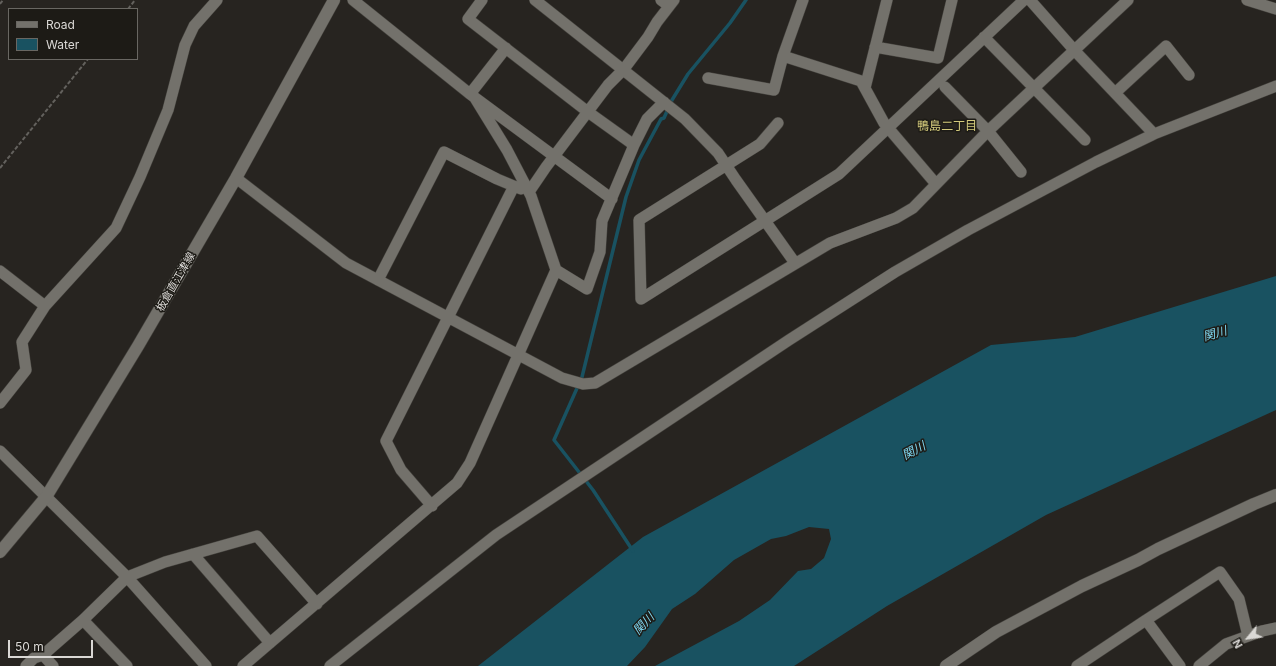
<!DOCTYPE html>
<html>
<head>
<meta charset="utf-8">
<style>
  body { margin:0 }
  #map { position:relative; width:1276px; height:666px; overflow:hidden; background:#272420; font-family:Inter,sans-serif }
  canvas { display:block }
  .legend { position:absolute; left:8px; top:8px; width:130px; height:52px; box-sizing:border-box; background:#1d1b16; border:1px solid #696762; margin:0; padding:5px 7px; list-style:none; font-size:12px; color:#dad8d5 }
  .legend li { display:flex; align-items:center; gap:8px; height:20px }
  .legend b { width:20px; border:1px solid #696762 }
  .north { position:absolute; left:1228px; top:618px; width:40px; height:40px; -webkit-text-stroke:3px #1d1b16; paint-order:stroke; rotate:241deg; font-size:11px; font-weight:700; line-height:16px; text-align:center; color:#dad8d5 }
  .north::after { content:''; display:block; margin:auto; width:14px; height:18px; background:#dad8d5; clip-path:polygon(50% 0,100% 100%,50% 72%,0 100%) }
  .scale { position:absolute; left:8px; top:640px; width:85px; height:18px; box-sizing:border-box; border:2px solid #dad8d5; border-top:0; padding-left:5px; font-size:12px; line-height:14px; white-space:nowrap; color:#dad8d5; -webkit-text-stroke:3px #1d1b16; paint-order:stroke }
</style>
</head>
<body>
<div id="map">
<canvas width="1276" height="666"></canvas>
<ul class="legend">
<li><b style="height:5px;background:#73716b"></b>Road</li>
<li><b style="height:11px;background:#195261"></b>Water</li>
</ul>
<div class="north">N</div>
<div class="scale">50 m</div>
</div>
<script>
const ctx = document.querySelector('canvas').getContext('2d');
ctx.lineJoin = 'round';
function fillPath(path, color) { ctx.fillStyle = color; ctx.fill(path, 'evenodd'); }
const toPath = rows => new Path2D(rows.map(r => 'M' + r).join(''));
function strokePath(path, color, width, dash) { ctx.strokeStyle = color; ctx.lineWidth = width; ctx.lineCap = dash ? 'butt' : 'round'; ctx.setLineDash(dash || []); ctx.stroke(path); }
function write(font, color, halo, rows, align = 'center') {
  ctx.font = font + ' Inter,"Noto Sans JP",sans-serif'; ctx.lineWidth = 3; ctx.setLineDash([]); ctx.textBaseline = 'middle'; ctx.strokeStyle = halo; ctx.fillStyle = color; for (const [text, x, y, turn = 0] of rows) {
    ctx.save(); ctx.translate(x, y); ctx.rotate((+turn || 0) * Math.PI / 180); ctx.textAlign = isNaN(turn) ? turn : align; if (halo) ctx.strokeText(text, 0, 0); ctx.fillText(text, 0, 0); ctx.restore();
  }
}
const water = toPath([
  [1276,276,1276,410,1046,515,887,606,794,666,655,666,739,621,770,600,798,571,811,569,824,558,831,539,829,529,809,527,786,536,771,539,734,560,695,594,672,609,645,647,627,666,478,666,643,537,991,345,1075,337]
]);
const stream = toPath([
  [633,551,593,490,554,440,582,377,626,197,639,160,661,119,664,118,672,100,688,74,730,23,746,0]
]);
const path = toPath([
  [0,4,3,0],
  [128,9,135,0],
  [0,168,88,59]
]);
const street = toPath([
  [353,0,470,94,612,199],
  [482,0,468,19,588,112,634,145,647,119,664,102],
  [535,0,685,119,718,153,736,180,795,263],
  [661,0,669,6],
  [803,0,783,56,861,81,884,123,936,184],
  [1030,0,1075,51,1154,134],
  [1247,0,1276,9],
  [984,37,1085,140],
  [875,47,938,58,952,0],
  [708,78,774,90,783,56],
  [945,87,988,131,1021,172],
  [865,88,887,0],
  [1115,93,1166,46,1189,75],
  [470,94,506,48],
  [778,123,760,144,639,220,641,299,839,174,1024,0],
  [236,178,346,263,562,378,583,384,595,383,830,243,896,218,913,208,988,131,1128,0],
  [529,192,546,167,608,85,624,69,648,37,657,22,674,0],
  [556,270,587,289,600,252,602,221,634,145],
  [0,271,45,306],
  [378,280,444,152,497,179,521,189],
  [0,403,26,370,22,342,45,306,116,228,140,177,168,110,185,45,194,26,217,0],
  [0,451,127,577,206,666],
  [432,506,401,470,386,441,514,186],
  [193,554,270,643],
  [83,620,127,666],
  [1146,620,1220,572,1239,599,1248,636],
  [43,655,53,666],
  [26,666,34,658,43,655,83,620,127,577,165,562,257,536,317,604],
  [243,666,457,483,470,463,556,270,531,196,507,150,475,98],
  [330,666,496,535,789,340,895,272,968,230,1096,162,1154,134,1276,86],
  [1077,666,1146,620,1180,666],
  [1199,666,1226,644,1262,631,1276,628]
]);
const secondary = toPath([
  [0,552,46,497,138,346,236,178,334,0],
  [946,666,996,632,1082,586,1138,560,1158,549,1254,504,1276,495]
]);
const streetNames = [
  ["板倉直江津線",176,282,-60]
];
const neighbourhoodNames = [
  ["鴨島二丁目",947,126]
];
const waterNames = [
  ["関川",1215,334,-16],
  ["関川",914,451,-28],
  ["関川",644,624,-46]
];
fillPath(water, '#195261');
strokePath(stream, '#195261', 3.5);
strokePath(street, '#45433e', 12);
strokePath(secondary, '#45433e', 13);
strokePath(path, '#63615d', 2, [4, 2]);
strokePath(street, '#73716b', 11);
strokePath(secondary, '#73716b', 12);
write('11px', '#dad8d5', '#1d1b16', streetNames);
write('12px', '#d3ca7c', '#1d1b16', neighbourhoodNames);
write('italic 12px', '#7fd8f1', '#1d1b16', waterNames);
</script>
</body>
</html>
